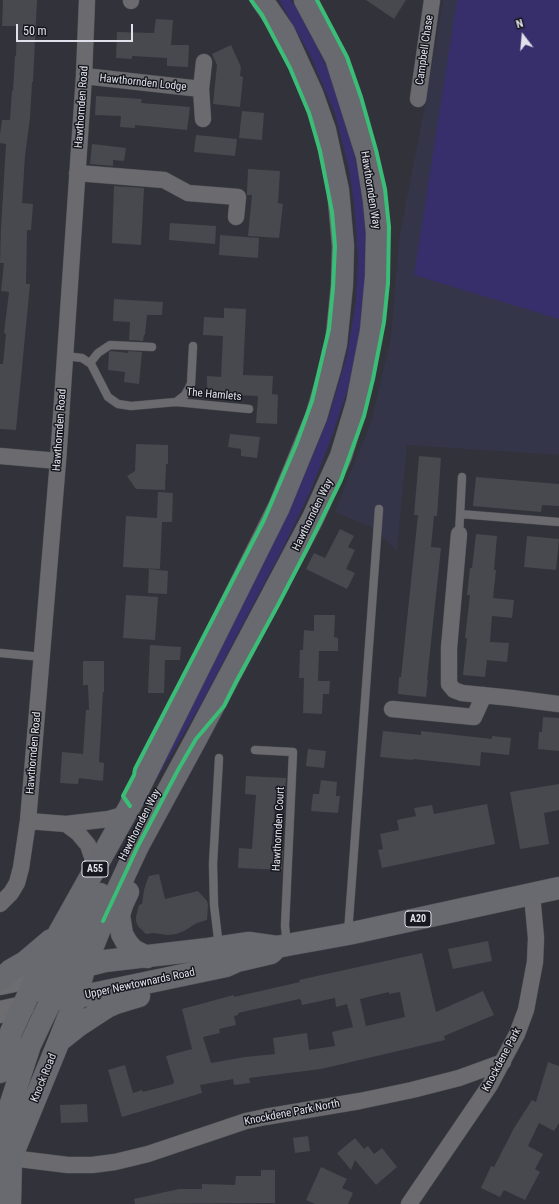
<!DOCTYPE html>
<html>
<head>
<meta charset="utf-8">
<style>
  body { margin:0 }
  #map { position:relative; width:559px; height:1204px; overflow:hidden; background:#32323a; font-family:"Roboto Condensed",sans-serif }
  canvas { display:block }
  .north { position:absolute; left:503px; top:16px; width:40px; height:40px; -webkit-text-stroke:3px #17171e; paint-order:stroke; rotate:344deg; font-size:11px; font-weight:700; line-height:16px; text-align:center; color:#e1e1ec }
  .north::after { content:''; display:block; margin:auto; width:14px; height:18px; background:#e1e1ec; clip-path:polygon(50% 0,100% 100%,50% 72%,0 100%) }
  .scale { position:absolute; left:16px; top:24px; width:117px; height:18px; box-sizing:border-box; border:2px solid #e1e1ec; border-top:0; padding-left:5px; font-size:12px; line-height:14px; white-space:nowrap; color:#e1e1ec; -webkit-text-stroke:3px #17171e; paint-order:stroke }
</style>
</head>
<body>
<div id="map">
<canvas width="559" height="1204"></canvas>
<div class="north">N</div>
<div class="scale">50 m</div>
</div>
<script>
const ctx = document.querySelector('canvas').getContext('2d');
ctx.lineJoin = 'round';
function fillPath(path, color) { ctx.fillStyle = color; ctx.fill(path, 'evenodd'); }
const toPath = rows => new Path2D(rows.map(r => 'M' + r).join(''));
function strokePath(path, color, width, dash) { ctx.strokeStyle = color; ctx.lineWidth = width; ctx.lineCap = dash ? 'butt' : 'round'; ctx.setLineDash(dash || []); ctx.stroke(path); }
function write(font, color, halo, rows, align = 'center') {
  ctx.font = font + ' "Roboto Condensed",sans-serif'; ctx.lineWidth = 3; ctx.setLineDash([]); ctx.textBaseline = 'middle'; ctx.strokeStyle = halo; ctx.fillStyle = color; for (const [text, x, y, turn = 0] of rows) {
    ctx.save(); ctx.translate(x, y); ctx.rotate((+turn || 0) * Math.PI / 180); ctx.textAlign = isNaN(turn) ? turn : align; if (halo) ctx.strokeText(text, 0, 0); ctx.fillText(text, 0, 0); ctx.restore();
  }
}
const built = toPath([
  [443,0,559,0,559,455,407,445,397,551,373,528,335,512,372,419,391,337,399,239,424,111]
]);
const green = toPath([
  [279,0,291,0,303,18,329,72,347,121,360,180,367,236,367,276,356,364,331,439,310,492,284,546,200,706,150,790,145,790,177,735,292,505,329,416,347,355,356,300,358,258,354,205,349,170,335,114,311,57],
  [457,0,559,0,559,319,414,275]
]);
const building = toPath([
  [3,0,37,0,33,82,32,82,30,118,25,156,22,203,33,204,31,230,27,230,26,284,30,284,16,430,0,429,0,364,3,364,6,334,4,333,9,292,1,291,4,263,0,263,1,228,6,144,0,143,0,134,2,120,10,120,12,90,13,91,15,56,16,56,17,26,2,26],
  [366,0,406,0,394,19],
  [156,19,173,20,171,45,189,45,188,67,167,66,167,58,132,56,132,59,116,58,117,32,154,33],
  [231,45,241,67,240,76,243,77,240,107,213,104,217,65,212,54],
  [96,96,142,99,141,103,190,107,187,130,135,125,135,128,120,127,121,116,95,115],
  [242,111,264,113,262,140,239,138],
  [196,135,237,139,235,156,194,152],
  [92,144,126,148,124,161,113,160,113,166,90,164],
  [248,169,280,171,278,203,283,204,279,238,248,236,252,195,247,195,247,193],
  [114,186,144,188,141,245,112,243],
  [170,223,216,226,215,244,169,240],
  [220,235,259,238,258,258,219,255],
  [114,299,163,302,162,315,147,315,145,335,144,335,143,341,129,340,130,322,113,321],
  [224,308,246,309,243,375,273,376,272,394,278,395,277,424,256,423,258,396,207,394,207,376,221,377,223,336,203,335,204,317,224,318],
  [111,351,128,353,128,351,142,352,139,384,124,382,125,372,108,370,109,352],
  [230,434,260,437,257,458,241,456,241,449,228,447],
  [136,444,168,445,168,464,166,464,165,490,136,489,127,476,135,471],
  [419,456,441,458,437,516,434,516,431,547,441,548,427,680,428,680,426,697,398,694,399,677,401,677,418,515,414,515],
  [476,477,559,484,559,506,542,505,541,512,473,506],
  [158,492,173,493,172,522,162,522,160,569,123,567,126,516,157,518],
  [340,529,354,536,348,547,355,550,346,569,355,573,347,589,306,569,314,553,325,558],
  [476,534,497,536,494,570,496,570,493,598,514,600,512,618,492,616,490,642,509,643,507,662,487,660,485,677,463,675,467,638,465,638,470,595,467,595,470,568,472,568],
  [527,536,559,539,556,570,524,567],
  [149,569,168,571,167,594,148,593],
  [126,595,158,597,155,640,123,638],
  [314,615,335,615,334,637,338,638,338,651,319,651,318,681,330,681,329,694,323,694,322,714,303,713,304,678,299,678,300,650,303,650,304,630,314,631],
  [150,645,181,647,180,660,165,660,164,693,148,693],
  [83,661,104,661,104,692,103,692,99,762,104,763,103,781,79,778,78,784,60,783,62,752,83,754,86,710,89,710,88,685,83,685],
  [543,717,559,718,559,751,538,749,539,732,542,732],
  [383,731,421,735,421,731,492,739,492,736,511,738,509,755,481,752,480,766,413,759,413,760,380,757],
  [308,749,326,751,324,768,306,766],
  [246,776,286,778,285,797,276,796,271,850,283,850,282,870,238,868,239,848,252,849,256,795,245,794],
  [321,780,337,782,336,796,340,796,338,813,311,811,313,794,319,794],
  [559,784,559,810,544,813,549,844,520,849,510,792],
  [487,804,495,844,382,868,378,850,383,849,380,834,399,830,397,820,416,816,414,808,432,805,434,814],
  [159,874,165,899,198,891,207,901,208,905,207,920,197,923,184,931,176,934,167,935,154,933,146,934,138,926,136,921,136,917,139,905,142,904,144,890,147,881,149,876],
  [488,941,492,961,453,969,448,949],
  [422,953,436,1012,483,991,494,1015,444,1036,445,1040,321,1069,249,1078,250,1083,234,1085,233,1079,200,1085,202,1093,122,1117,108,1070,125,1065,133,1093,142,1090,143,1092,173,1084,174,1082,166,1056,192,1049,182,1009,234,995,234,997,300,982,299,980],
  [389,992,389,994,400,992,405,1017,366,1026,360,999],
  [335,998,336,1007,347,1004,353,1027,332,1032,335,1046,309,1050,307,1033,273,1038,275,1054,245,1057,211,1063,203,1037,220,1033,219,1029,236,1025,234,1016,238,1015,238,1013,299,999,301,1000,302,1005],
  [548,1062,559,1066,559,1123,554,1131,539,1123,528,1146,543,1154,535,1169,540,1172,525,1200,504,1190,500,1197,481,1188,491,1166,494,1167,514,1128,532,1100,536,1102],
  [87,1104,88,1122,61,1123,60,1105],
  [308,1136,310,1151,295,1153,293,1138],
  [355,1138,364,1149,368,1146,374,1154,382,1148,397,1167,376,1185,355,1160,351,1170,337,1153],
  [321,1167,347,1179,342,1188,353,1193,348,1204,315,1204,306,1200],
  [261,1170,275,1170,275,1203,135,1204,134,1199,179,1189,202,1189,202,1184,235,1185,236,1176,261,1176]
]);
const lane = toPath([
  [65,356,82,358,91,364,108,397,118,404,131,406,176,402,249,409],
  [90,363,98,353,110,345,152,347],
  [176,402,185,395,191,384,193,346],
  [460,514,559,522],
  [459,534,462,477],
  [0,653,42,657],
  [255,750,293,752,285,926,287,945],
  [348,933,379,509],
  [219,947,214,905,213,864,219,758]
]);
const street = toPath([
  [131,0,131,1],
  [84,76,201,89],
  [418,99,432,0],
  [203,119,201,89,204,62],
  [77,173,164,180,188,193,238,197,236,217],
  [0,456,58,461],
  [459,534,449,648,449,684,454,690,462,693,512,698,559,704],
  [392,709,474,717,484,695],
  [28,821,66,824,109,819,126,814],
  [66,824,78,833,88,845,96,868],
  [0,904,11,893,17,883,21,868,28,821,58,461,84,76,87,0],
  [11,1158,68,1165,92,1165,115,1162,148,1154,246,1121,265,1117,360,1101,412,1090,459,1078,503,1062],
  [409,1204,490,1085,517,1034,526,1010,535,962,536,938,532,895]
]);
const primary = toPath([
  [0,984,52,973],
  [0,1012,23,1007]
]);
const highway = toPath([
  [128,892,122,905,119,915,122,934,127,943,133,950,147,957],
  [0,980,11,970,25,962,51,940],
  [42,991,51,983,56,972,78,937,100,894],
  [64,1000,226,966,237,961,271,953,276,948],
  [59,1041,78,1026,107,1007,116,1003,139,996],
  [0,1072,11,1032,37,976,60,931,130,806,279,507,316,417,330,369,336,344,342,285,343,246,338,190,325,130,312,93,284,32,262,0],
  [4,1135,10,1106,30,1045,55,992,85,966,105,961,208,949,249,943,277,947,287,945,348,934,559,888],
  [7,1144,11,1158,10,1204],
  [11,1158,59,1041,76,998,85,966,103,921,138,846,196,739,313,518,341,456,357,403,371,331,376,277,377,233,374,201,367,156,336,58,305,0]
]);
const cycleway = toPath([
  [130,806,123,796,134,775,135,769,264,520,296,445,312,401,329,329,333,288,335,246,332,212,320,151,309,113,290,68,262,15,251,0],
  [103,921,138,846,178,770,196,739,224,706,236,682,278,605,309,545,341,480,364,416,373,379,384,322,388,283,389,227,385,189,376,150,361,97,347,57,317,0]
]);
const shields = [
  [95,869,26],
  [418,919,26]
];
const shieldNames = [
  ["A55",95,869],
  ["A20",418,919]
];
const streetNames = [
  ["Campbell Chase",425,50,-82],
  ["Hawthornden Lodge",143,83,6],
  ["Hawthornden Road",82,107,-86],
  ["Hawthornden Way",370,190,81],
  ["The Hamlets",214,395,5],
  ["Hawthornden Road",60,430,-86],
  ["Hawthornden Way",313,515,-64],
  ["Hawthornden Road",34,753,-85],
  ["Hawthornden Way",140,825,-63],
  ["Hawthornden Court",279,829,-87],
  ["Upper Newtownards Road",140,984,-12],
  ["Knockdene Park",502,1060,-62],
  ["Knock Road",44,1078,-68],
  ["Knockdene Park North",292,1113,-11]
];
fillPath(built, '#353549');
fillPath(green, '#362f6c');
fillPath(building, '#48484f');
strokePath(lane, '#4f4f56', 9);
strokePath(street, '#4f4f56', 17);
strokePath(primary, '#4f4f56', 23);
strokePath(highway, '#4f4f56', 23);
strokePath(lane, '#6b6b6f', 8);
strokePath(street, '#6b6b6f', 16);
strokePath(primary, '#6c6c71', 22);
strokePath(highway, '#696970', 22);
strokePath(cycleway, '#3abd76', 4);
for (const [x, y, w] of shields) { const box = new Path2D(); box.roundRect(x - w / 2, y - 8, w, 16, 3); ctx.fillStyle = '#17171e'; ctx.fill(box); strokePath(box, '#e1e1ec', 1); }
write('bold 10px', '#e1e1ec', null, shieldNames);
write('11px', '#e1e1ec', '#17171e', streetNames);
</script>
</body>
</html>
